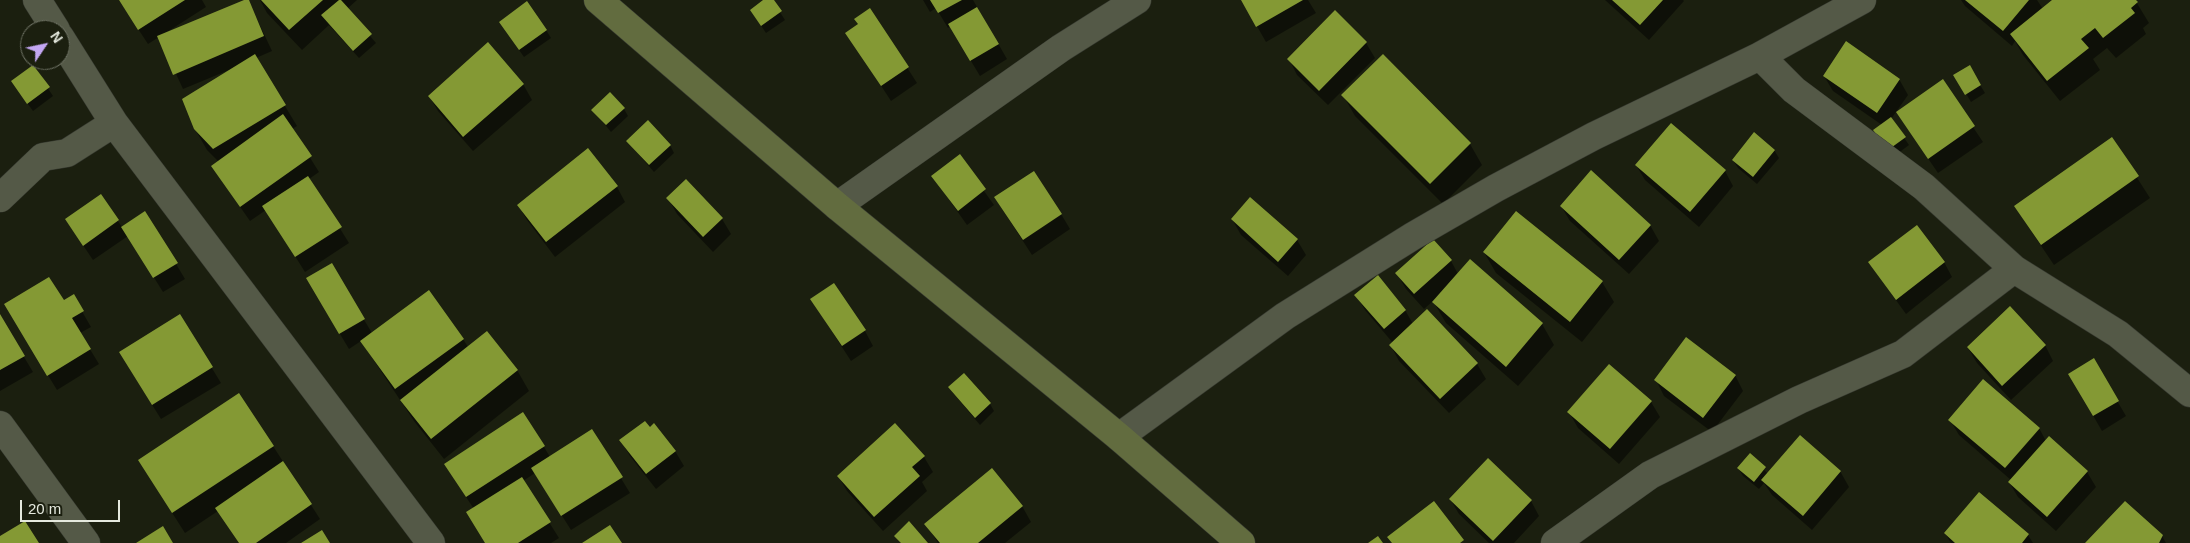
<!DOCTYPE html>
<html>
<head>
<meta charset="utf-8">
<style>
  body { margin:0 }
  #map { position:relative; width:2190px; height:543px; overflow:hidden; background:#1b1f0f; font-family:Arial,sans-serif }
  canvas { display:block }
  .north { position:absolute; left:20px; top:20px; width:50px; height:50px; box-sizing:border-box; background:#1b1f0f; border:1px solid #6c7062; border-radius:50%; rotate:56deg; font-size:14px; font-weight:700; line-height:20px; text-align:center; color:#e5e9de }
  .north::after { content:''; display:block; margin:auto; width:18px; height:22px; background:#c3a7f2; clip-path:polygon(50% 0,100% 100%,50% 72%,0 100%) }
  .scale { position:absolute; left:20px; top:500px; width:100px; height:22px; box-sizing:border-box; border:2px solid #e5e9de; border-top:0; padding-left:6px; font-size:15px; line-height:18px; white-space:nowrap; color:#e5e9de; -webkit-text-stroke:4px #1b1f0f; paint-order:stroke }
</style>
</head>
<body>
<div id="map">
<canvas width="2190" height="543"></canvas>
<div class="north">N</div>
<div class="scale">20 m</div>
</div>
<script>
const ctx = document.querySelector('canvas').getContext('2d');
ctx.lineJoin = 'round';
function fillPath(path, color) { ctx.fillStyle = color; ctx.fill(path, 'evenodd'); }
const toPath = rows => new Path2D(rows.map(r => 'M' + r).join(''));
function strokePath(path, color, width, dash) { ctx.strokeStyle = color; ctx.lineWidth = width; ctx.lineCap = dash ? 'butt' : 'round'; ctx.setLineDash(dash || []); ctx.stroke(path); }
const shadow = toPath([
  [119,0,202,0,206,7,167,32,248,0,272,51,256,58,297,126,292,129,319,172,309,179,349,243,305,272,266,210,250,221,222,181,219,162,207,150,195,129,229,70,183,89,159,37,148,44],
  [260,0,357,0,347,9,376,43,359,58,329,25,302,50,267,13],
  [765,0,772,0,785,20,766,33,756,18],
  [923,0,973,0,1007,59,980,76,950,26,948,28,936,8,930,12],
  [1242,0,1308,0,1316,13,1266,42],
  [1605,0,1683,0,1684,1,1649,40],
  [1961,0,2037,0,2043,9,2054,0,2135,0,2149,23,2143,28,2146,34,2116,58,2107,48,2093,59,2100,70,2060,101,2023,55,2015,41,2012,46,1965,6],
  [870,10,917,83,891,101,847,33,859,25],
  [505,30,546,30,551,38,524,57],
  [1366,43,1375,58,1328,105,1297,75,1289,59],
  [1383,56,1470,144,1482,165,1443,204,1355,116,1343,95],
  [33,66,53,96,33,111,17,89],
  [1969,67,1985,93,1971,102,1955,75],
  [1824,76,1899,79,1908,95,1891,119,1909,145,1893,157,1882,125,1833,91],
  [1942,81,1983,142,1938,173,1897,113],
  [523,84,532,100,473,151,438,111,429,96],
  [624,109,628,116,611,132,593,110],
  [2112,139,2150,198,2054,265,2015,207],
  [627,141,670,145,674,153,654,172],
  [588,150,617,187,625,202,555,257,527,220,518,205],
  [1774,150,1779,158,1757,184,1738,168,1733,160],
  [959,156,994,205,967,225,933,177],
  [1636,165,1725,171,1733,186,1699,227,1645,180],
  [686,181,722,219,731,234,713,252,677,214,668,198],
  [100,195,122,227,176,264,185,279,163,292,128,236,93,260,66,220],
  [995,198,1061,214,1070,229,1032,255],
  [1250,198,1297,240,1306,255,1288,276,1241,235,1232,219],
  [1561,206,1650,225,1659,241,1629,274,1570,221],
  [1433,241,1451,261,1458,274,1470,261,1542,324,1554,345,1518,386,1446,323,1433,301,1424,309,1406,289,1397,274],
  [1484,252,1602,282,1614,302,1582,342,1496,273],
  [1944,262,1952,277,1906,314,1869,263],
  [331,265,372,333,463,339,468,347,517,370,529,391,444,459,414,421,361,341,349,349,316,294],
  [1356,295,1405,310,1413,324,1477,364,1486,379,1449,413,1399,361,1391,346,1393,343,1365,310],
  [73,296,91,327,80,333,99,364,57,390,14,320,63,302],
  [811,299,865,331,873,346,851,361],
  [180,316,221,383,161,419,129,368],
  [0,317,33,372,0,391],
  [2045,345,2053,361,2011,400,1977,363,1968,348],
  [2093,360,2126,416,2102,431,2069,374],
  [1735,375,1743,391,1712,432,1664,396,1656,380],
  [949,388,990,404,994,411,980,425],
  [1651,402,1660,417,1619,464,1578,428,1569,412],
  [1950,420,2039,428,2046,441,2087,472,2096,487,2056,531,2018,497,2009,482,2011,480,1959,435],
  [592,431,630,493,571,530,535,473,523,481,559,538,551,543,486,543,474,509,454,479,544,447,550,457],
  [621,441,675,451,684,466,656,489,630,456],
  [273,446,320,519,286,543,239,543,218,511,185,533,139,461],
  [1750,455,1768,474,1840,471,1849,487,1812,530,1772,495,1764,483,1759,489,1743,476,1738,468],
  [924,457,933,472,922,482,927,491,883,531,847,491,838,476],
  [1450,499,1531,501,1539,516,1514,543,1489,543,1459,514],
  [1022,506,1031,522,1005,543,938,543,926,524],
  [1945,533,2028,535,2033,543,1951,543],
  [2162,536,2166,543,2087,543]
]);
const building = toPath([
  [119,0,185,0,138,30],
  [244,0,249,0,264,36,173,75,157,36],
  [261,0,323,0,289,30],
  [339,0,341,0,372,34,353,51,321,15],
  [763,0,774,0,782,11,761,26,750,10],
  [930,0,962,0,938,13],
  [1241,0,1303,0,1256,27],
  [1612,0,1663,0,1640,25],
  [1965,0,2029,0,2003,31],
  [2052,0,2136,0,2138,2,2131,8,2135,13,2103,38,2095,28,2081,39,2089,48,2047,81,2010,34],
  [527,1,547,30,519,50,499,22],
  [977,7,999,44,970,61,948,24],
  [870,8,909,67,881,86,845,33,858,24,854,19],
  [1335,10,1367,42,1319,91,1287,59],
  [1846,41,1900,79,1877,113,1823,76],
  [488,42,524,84,463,137,428,96],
  [255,54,286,105,213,149,194,129,182,99],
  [1383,54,1471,143,1430,184,1341,95],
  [33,65,50,87,27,104,11,81],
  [1970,65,1981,85,1965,95,1953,75],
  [1943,79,1975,126,1928,159,1896,112],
  [610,92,625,108,606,125,591,110],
  [283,114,312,156,240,207,211,166],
  [1891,117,1906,137,1888,150,1873,130],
  [648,120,671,145,649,165,626,141],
  [1671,123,1726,170,1690,212,1635,165],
  [1754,132,1775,150,1753,177,1732,160],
  [2112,137,2139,176,2041,245,2014,206],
  [588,148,618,186,546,242,517,205],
  [960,154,986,189,958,211,931,176],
  [1591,170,1651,225,1619,260,1560,206],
  [1034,171,1062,214,1023,240,994,197],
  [308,176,342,227,295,257,262,206],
  [686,179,723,218,703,237,666,198],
  [101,194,119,220,83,246,65,219],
  [1250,197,1298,239,1278,262,1231,219],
  [145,211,178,263,153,278,121,227],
  [1516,211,1603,281,1570,322,1483,252],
  [1917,225,1945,262,1896,300,1868,262],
  [1433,239,1452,260,1414,294,1395,273],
  [1470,259,1543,323,1506,367,1432,302],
  [332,263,365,319,339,334,306,278],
  [1378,275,1406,310,1384,329,1354,295],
  [49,277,64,300,74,294,84,311,72,318,91,349,47,376,4,304],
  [834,283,866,330,842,346,810,299],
  [429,290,464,339,395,389,360,341],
  [2010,306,2046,345,2002,386,1967,347],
  [1427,309,1478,363,1440,399,1389,345],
  [0,314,25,356,0,370],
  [180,314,213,367,152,405,119,352],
  [487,331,518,370,431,439,400,400],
  [1686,337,1736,375,1703,418,1654,380],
  [2094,358,2119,401,2093,416,2068,374],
  [1609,364,1652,401,1610,449,1567,412],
  [964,373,991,403,975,418,948,387],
  [1983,379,2040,428,2005,468,1948,420],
  [239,393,274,446,172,513,138,460],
  [523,412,545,446,466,497,444,464],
  [645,421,650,427,654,423,676,451,646,474,619,440],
  [895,423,925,456,912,467,920,476,874,517,837,476],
  [592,429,623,477,561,516,531,468],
  [1800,435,1841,471,1803,516,1761,480],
  [2049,436,2088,471,2047,517,2008,482],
  [1750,453,1766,467,1754,482,1737,468],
  [1488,458,1532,500,1493,541,1449,499],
  [283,461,312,504,256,543,239,543,215,508],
  [992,468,1023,506,978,543,940,543,924,524],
  [522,477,551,522,518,543,485,543,466,512],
  [1979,492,2029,534,2022,543,1955,543,1944,533],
  [1434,501,1464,540,1460,543,1392,543,1387,537],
  [2125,501,2163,535,2159,543,2085,543],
  [25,521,39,543,0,543,0,536],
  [909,521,928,543,901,543,894,536],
  [610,525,622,543,582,543],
  [163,526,173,543,136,543],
  [322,530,330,543,301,543],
  [1378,536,1383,543,1368,543]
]);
const minor = toPath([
  [37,0,56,30],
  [60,37,114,123,431,543],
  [1760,56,1794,90,1924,187,2014,269,2118,334,2190,393],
  [0,198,43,157,67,153,114,123],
  [837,206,1061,48,1137,0],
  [0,425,86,543],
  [1119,437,1285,316,1413,236,1496,188,1594,136,1760,56,1862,0],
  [1555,543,1650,475,1799,400,1903,354,2014,269]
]);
const secondary = toPath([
  [598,0,837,206,1119,437,1241,543]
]);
fillPath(shadow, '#0007');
fillPath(building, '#849934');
strokePath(minor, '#373a31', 29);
strokePath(secondary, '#373a31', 29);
strokePath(minor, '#545947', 28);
strokePath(secondary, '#626c3f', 28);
</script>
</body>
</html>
